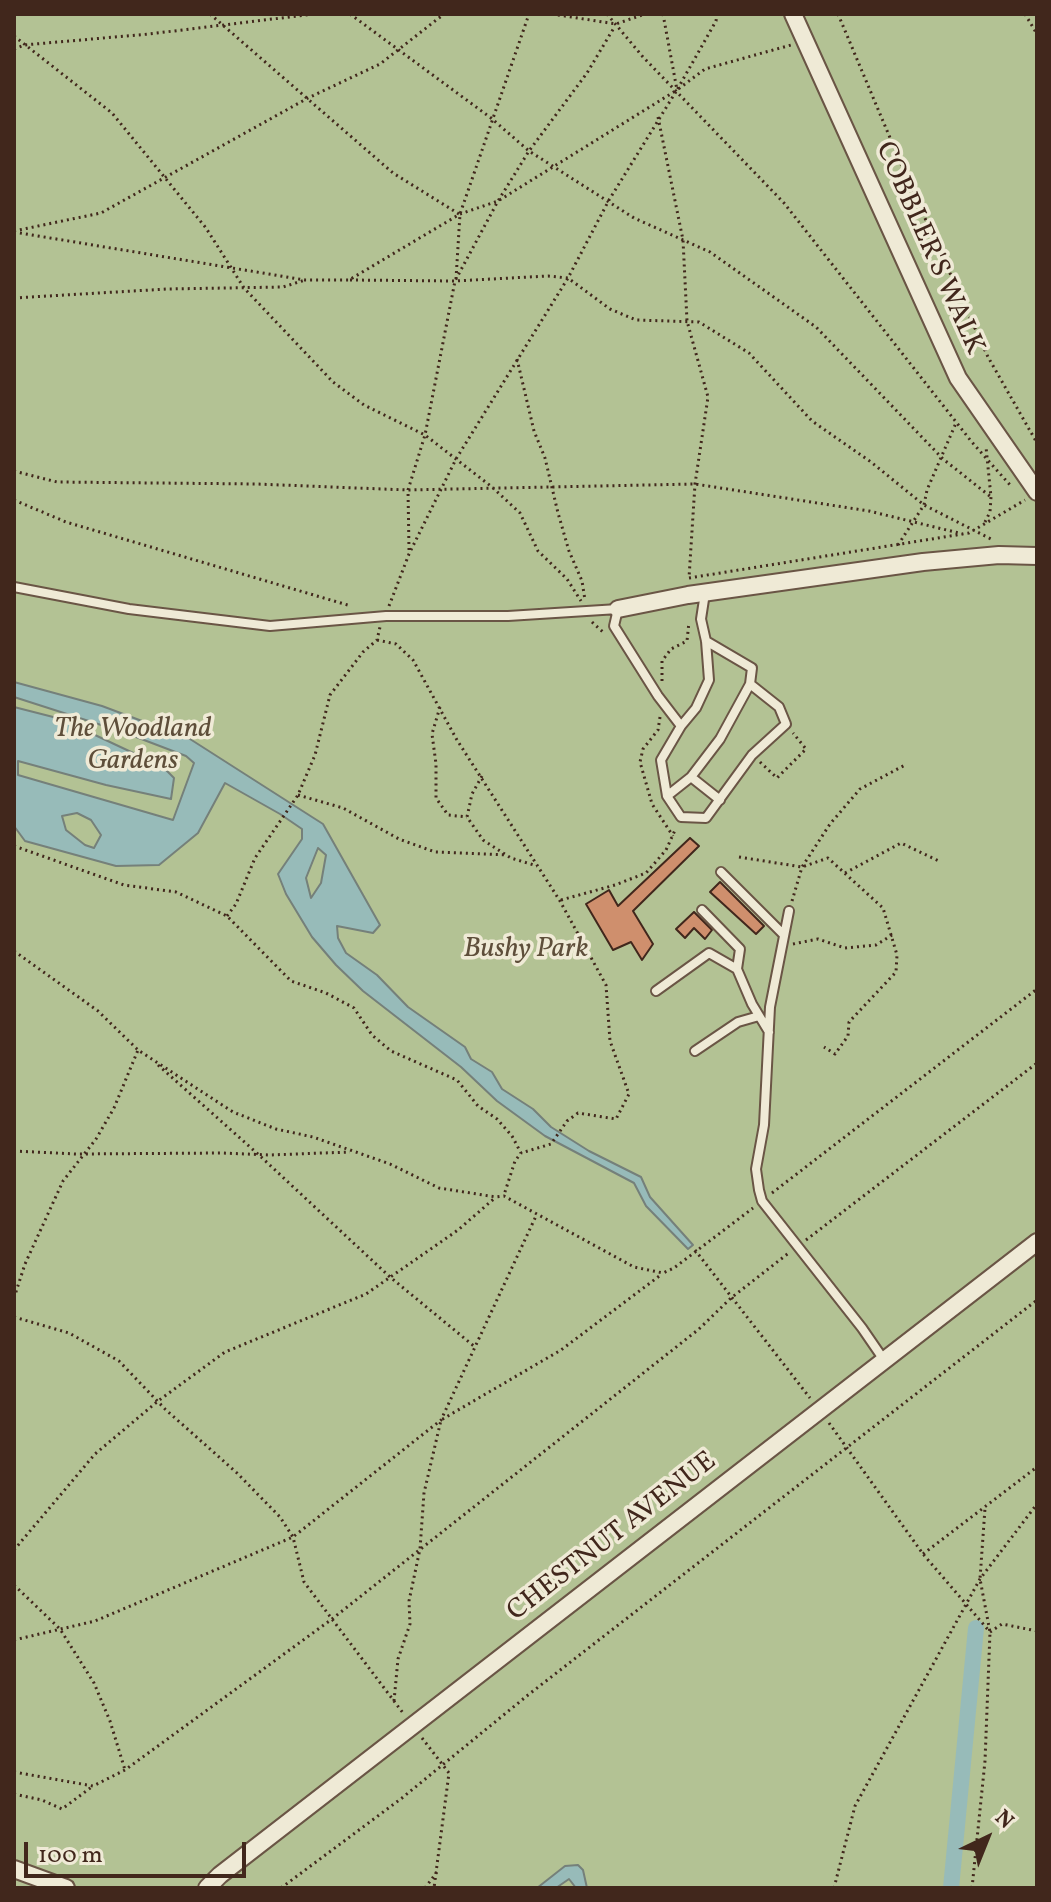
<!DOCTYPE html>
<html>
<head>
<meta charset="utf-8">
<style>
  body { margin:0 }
  #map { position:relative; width:1051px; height:1902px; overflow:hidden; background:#e6dec0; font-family:Vollkorn,serif }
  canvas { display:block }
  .frame { position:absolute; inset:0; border:16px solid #41271c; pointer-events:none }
  .north { position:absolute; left:947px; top:1798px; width:80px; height:80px; -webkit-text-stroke:6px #efead6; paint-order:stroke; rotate:43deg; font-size:22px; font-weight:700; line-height:32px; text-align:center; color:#41271c }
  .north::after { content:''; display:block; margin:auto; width:28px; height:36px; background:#41271c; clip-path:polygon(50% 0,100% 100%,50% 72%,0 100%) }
  .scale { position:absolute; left:24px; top:1842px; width:222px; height:36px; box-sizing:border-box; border:4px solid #41271c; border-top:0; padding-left:10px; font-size:24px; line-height:28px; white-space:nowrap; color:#41271c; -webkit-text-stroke:6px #efead6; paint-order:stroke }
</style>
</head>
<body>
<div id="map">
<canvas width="1051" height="1902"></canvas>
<div class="frame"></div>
<div class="north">N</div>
<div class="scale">100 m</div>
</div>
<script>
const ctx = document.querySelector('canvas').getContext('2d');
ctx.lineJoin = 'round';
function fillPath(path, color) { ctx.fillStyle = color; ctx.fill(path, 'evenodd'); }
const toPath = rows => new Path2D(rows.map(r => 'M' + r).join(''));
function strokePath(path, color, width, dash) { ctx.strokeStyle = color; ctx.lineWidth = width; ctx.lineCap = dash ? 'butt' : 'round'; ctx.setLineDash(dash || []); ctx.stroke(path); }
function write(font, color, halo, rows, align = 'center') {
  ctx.font = font + ' Vollkorn,serif'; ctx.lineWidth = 7; ctx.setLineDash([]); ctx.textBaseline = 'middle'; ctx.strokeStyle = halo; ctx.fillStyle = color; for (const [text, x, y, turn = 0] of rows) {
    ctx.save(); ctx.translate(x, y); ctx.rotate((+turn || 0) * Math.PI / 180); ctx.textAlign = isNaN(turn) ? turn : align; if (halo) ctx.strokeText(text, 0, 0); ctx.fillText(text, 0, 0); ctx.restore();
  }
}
const green = toPath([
  [14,14,1037,14,1037,1888,14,1888]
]);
const water = toPath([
  [14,682,102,706,190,739,323,824,380,925,373,933,337,926,338,938,346,953,377,975,408,1007,465,1047,471,1059,492,1072,502,1089,533,1109,551,1127,589,1151,641,1177,650,1197,693,1245,688,1249,646,1206,634,1183,545,1136,497,1101,461,1067,363,991,336,965,312,937,286,894,278,874,302,839,302,829,280,814,225,783,198,833,159,865,116,866,25,841,14,826,14,707,61,719,163,767,174,778,171,799,106,785,18,761,18,775,173,820,194,763,186,756,123,732,14,697,14,682],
  [77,813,91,820,101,835,94,848,85,845,66,830,62,816,77,813],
  [318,848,326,855,321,883,311,898,306,878,318,848],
  [578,1865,583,1870,587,1888,576,1888,569,1879,556,1888,537,1888,565,1866,578,1865]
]);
const canal = toPath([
  [951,1888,976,1628]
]);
const building = toPath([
  [690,838,699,846,633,911,653,944,642,960,631,942,613,950,586,904,609,890,618,906,690,838],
  [720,882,764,926,756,934,710,892,720,882],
  [694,912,712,930,705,939,694,928,685,938,676,929,694,912]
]);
const path = toPath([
  [210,14,393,173,459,214],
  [350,14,491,118,529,151,634,218,710,252,816,327,943,459,991,497],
  [552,14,616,24,645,14],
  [607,14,643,57,784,203,971,441,1010,485,1013,485],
  [663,14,677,90],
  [838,14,909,183,988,357,1037,443],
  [1025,14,1037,34],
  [14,36,112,113,206,228,244,288,333,382,364,405,425,435,492,487,520,513,538,551,567,579,581,601],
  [14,49,24,45,149,34,314,14],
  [658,117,683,240,687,321,708,397,695,484,689,578],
  [14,231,101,213,308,98,380,64,444,14],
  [14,232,305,280,349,280,460,214,498,201,677,90,716,21,717,14],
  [456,279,460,214,529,14],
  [350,280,455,281,548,276,568,278,610,309,636,320,699,322,749,353,812,421,871,462,924,505,991,539],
  [14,298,167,289,283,287,305,280],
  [517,359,534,431,545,458,558,513,569,551,582,581,585,600],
  [14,471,57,482,256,484,408,490,695,484,869,511,963,534],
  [14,500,66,522,351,606],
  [985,522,990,512,991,497,986,447],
  [898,545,924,505,927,490,956,423],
  [409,550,408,490,425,435,455,281,498,201,529,151,587,73,615,26],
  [689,578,969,533,1025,500],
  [389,606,409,554,456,459,568,278,609,200,677,90,705,69,791,45],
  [592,622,604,633],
  [377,640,396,644,413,660,457,740,560,901,606,985,610,1041,629,1094,616,1119,578,1113,567,1121,551,1144,521,1153],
  [662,681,662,661,671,649,687,641,689,622],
  [440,707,432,734,436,764,436,798,448,815,467,817],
  [660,717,658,730,643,749,640,762,652,804,673,836],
  [760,762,777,778,806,749,793,733],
  [482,776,472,794,467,817,483,840,511,858,537,866],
  [298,795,343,808,399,839,435,852,507,855],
  [14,846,124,885,176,892,227,916,291,981,326,993,354,1008,372,1035,391,1051,457,1080,478,1106,497,1119,512,1136,521,1153,515,1161,504,1195],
  [739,857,802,867,828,858,883,908,897,955,896,972,849,1022,848,1036,835,1054,824,1047],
  [845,873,901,843,941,862],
  [561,900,615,885,646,873,666,850,676,828],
  [792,901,802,867,830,824,860,789,905,765],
  [227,916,236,904,255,858,298,795,315,755,330,695,363,652,377,640,380,627],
  [793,944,818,939,845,948,876,945,892,935],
  [14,951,98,1011,138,1050,233,1112,276,1129,313,1137,390,1164,439,1188,496,1197,504,1196,634,1267,663,1273,674,1268,753,1208],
  [158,1065,259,1155,390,1277,475,1347],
  [14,1151,76,1154,223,1153,269,1155,350,1152],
  [772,1193,1037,989],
  [806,1240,1037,1063],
  [695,1250,810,1398],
  [14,1298,25,1264,63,1181,96,1139,114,1108,138,1050],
  [14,1317,69,1333,119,1361,165,1409,237,1473,280,1517,293,1537,304,1582,403,1713],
  [829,1423,923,1554,990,1632],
  [14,1550,95,1454,158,1401,225,1352,366,1294,458,1230,496,1197],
  [923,1554,1037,1467],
  [14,1585,60,1629,94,1683,110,1721,125,1770],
  [990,1632,1002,1624,1037,1631],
  [14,1640,95,1621,293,1537,441,1420,536,1216],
  [394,1701,398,1659,410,1624,409,1601,420,1549,424,1493,441,1420,561,1350,662,1274],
  [422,1738,449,1773,434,1888],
  [14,1772,93,1786,125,1770,332,1619,699,1329,731,1298,790,1252],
  [14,1794,42,1800,62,1809,93,1786],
  [281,1888,402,1798,528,1695,1037,1300],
  [425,1888,437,1872],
  [834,1888,855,1806,980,1579,1037,1504],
  [972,1888,985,1761,990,1632,980,1579,985,1508]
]);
const lane = toPath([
  [14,587,129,609,270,626,386,616,508,616,618,609,614,626,658,696,681,726],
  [705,593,701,619,706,641,709,680,696,708,681,726,661,760,667,796,681,817,706,818,752,755,786,724,779,707,750,684],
  [691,777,720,800],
  [667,796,691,777,720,739,750,684,752,668,706,641],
  [721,872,784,935],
  [702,910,740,949,737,969,752,1004,769,1032],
  [789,911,770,1007,764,1125,756,1169,759,1190,762,1201,862,1328,884,1360],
  [656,991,709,953,737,969],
  [695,1051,738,1022,759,1016]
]);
const street = toPath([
  [793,14,958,378,1037,492],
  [618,609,688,595,923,562,999,555,1037,556],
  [14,1869,66,1888],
  [207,1888,220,1875,1037,1242]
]);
const streetNames = [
  ["COBBLER'S WALK",928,249,66],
  ["CHESTNUT AVENUE",613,1538,-38]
];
const parkNames = [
  ["The Woodland",133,731],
  ["Gardens",133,763],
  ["Bushy Park",526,951]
];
fillPath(green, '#b3c294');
fillPath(water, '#97bbb9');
strokePath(water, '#75807a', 2);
strokePath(canal, '#97bbb9', 16);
fillPath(building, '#cf8f6d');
strokePath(building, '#41271c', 2);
strokePath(lane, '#6a5545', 12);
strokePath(street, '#6a5545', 20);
strokePath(path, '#41271c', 3, [2, 4]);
strokePath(lane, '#efead6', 8);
strokePath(street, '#efead6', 16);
write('28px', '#41271c', '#efead6', streetNames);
write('italic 28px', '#5e4e3a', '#efead6', parkNames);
</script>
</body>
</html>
